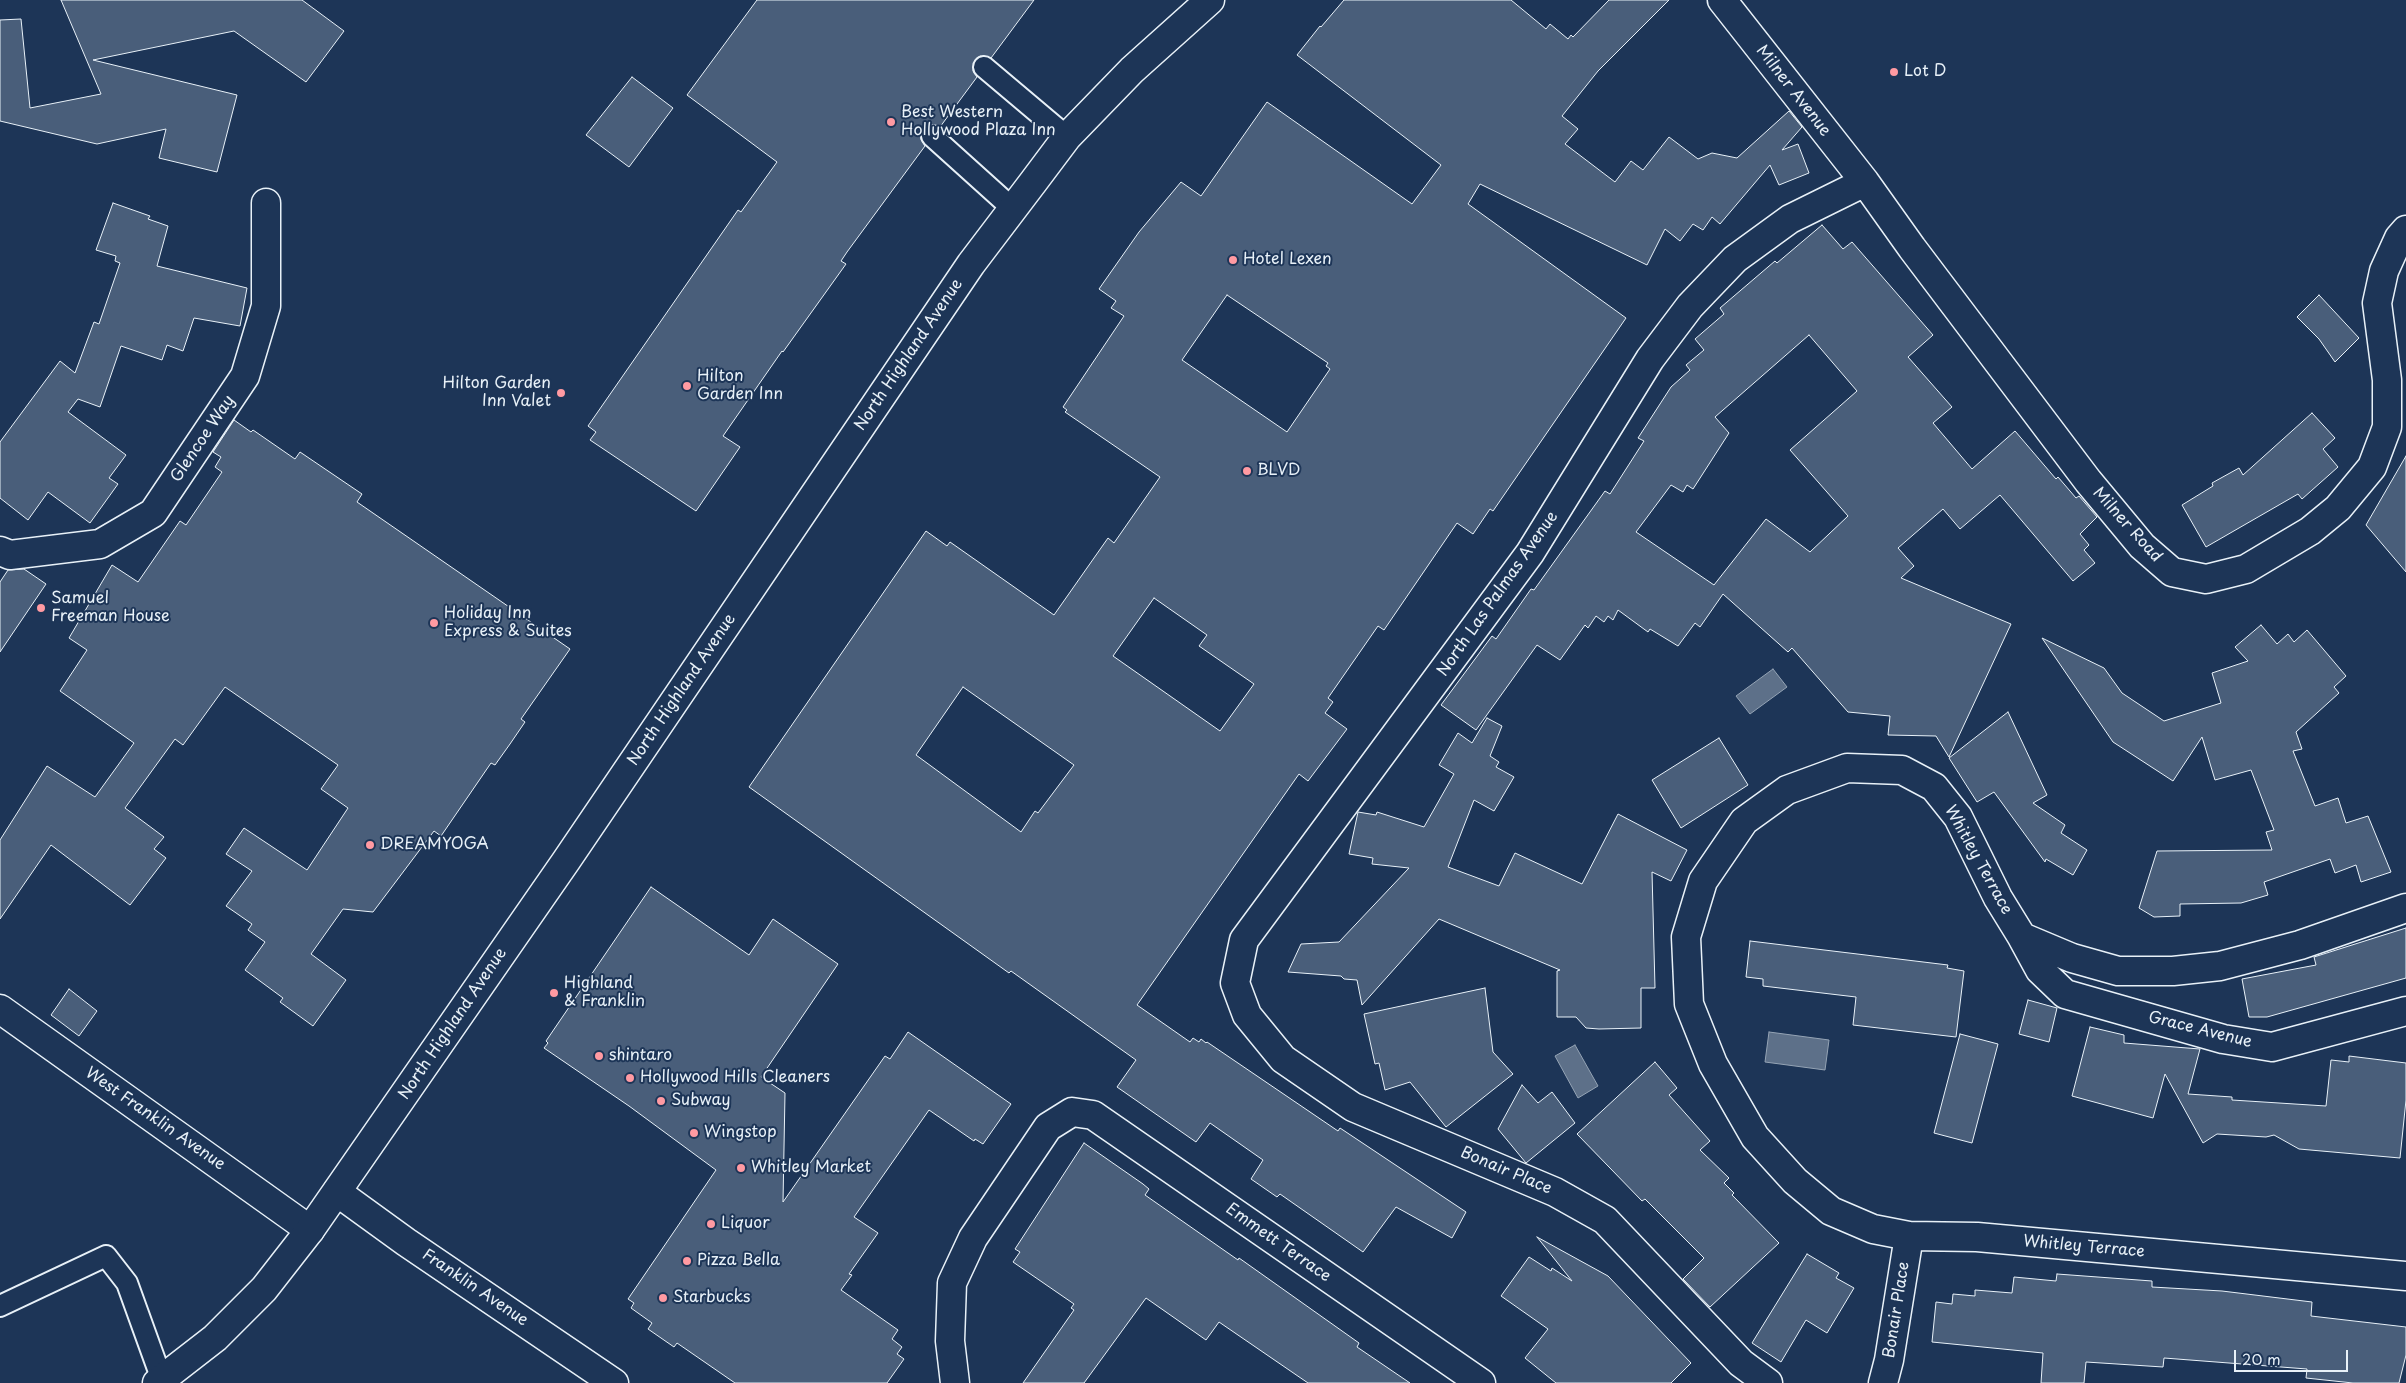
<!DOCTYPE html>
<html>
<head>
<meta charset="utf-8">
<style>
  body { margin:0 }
  #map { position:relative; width:2406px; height:1383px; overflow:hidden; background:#1d3557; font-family:"Playpen Sans",sans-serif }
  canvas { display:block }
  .scale { position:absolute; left:2234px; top:1350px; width:114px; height:22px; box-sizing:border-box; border:2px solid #e8f1f8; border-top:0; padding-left:6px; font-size:15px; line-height:18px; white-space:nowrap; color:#e8f1f8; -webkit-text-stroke:4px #1d3557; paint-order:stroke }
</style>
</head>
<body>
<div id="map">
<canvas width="2406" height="1383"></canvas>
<div class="scale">20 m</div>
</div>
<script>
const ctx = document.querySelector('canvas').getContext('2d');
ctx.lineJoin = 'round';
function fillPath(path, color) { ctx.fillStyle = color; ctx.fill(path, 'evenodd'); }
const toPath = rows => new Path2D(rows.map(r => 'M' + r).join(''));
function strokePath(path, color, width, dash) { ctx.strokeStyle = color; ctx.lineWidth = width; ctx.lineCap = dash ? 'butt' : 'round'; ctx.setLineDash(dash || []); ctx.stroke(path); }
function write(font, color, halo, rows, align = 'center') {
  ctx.font = font + ' "Playpen Sans",sans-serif'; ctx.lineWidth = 4; ctx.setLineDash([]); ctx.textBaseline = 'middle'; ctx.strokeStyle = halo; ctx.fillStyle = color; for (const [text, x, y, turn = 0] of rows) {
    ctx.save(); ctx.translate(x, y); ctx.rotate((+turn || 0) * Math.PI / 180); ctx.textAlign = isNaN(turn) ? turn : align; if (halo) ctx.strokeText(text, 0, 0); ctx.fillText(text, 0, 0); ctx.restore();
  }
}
const water = toPath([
  [1773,669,1787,687,1750,714,1736,696,1773,669],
  [1769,1032,1829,1040,1825,1070,1765,1062,1769,1032],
  [1575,1045,1598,1086,1578,1098,1555,1056,1575,1045]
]);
const building = toPath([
  [61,0,302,0,344,31,306,82,234,31,93,60,237,95,217,172,159,158,166,129,97,144,0,121,0,20,21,19,30,108,101,94,61,0],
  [757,0,1034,0,991,58,980,56,975,60,973,71,977,77,940,127,929,125,923,128,921,139,925,146,847,252,841,261,846,264,783,352,782,351,723,436,740,447,696,511,590,440,596,432,588,426,738,210,741,212,777,162,687,95,757,0],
  [1344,0,1511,0,1546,29,1550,24,1568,39,1571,35,1573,37,1609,0,1669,0,1598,71,1562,116,1578,129,1565,144,1615,182,1631,161,1643,170,1669,137,1698,159,1712,153,1737,158,1789,111,1802,127,1782,150,1798,144,1809,173,1779,185,1770,165,1720,224,1712,217,1703,230,1693,224,1680,241,1665,229,1647,265,1480,184,1468,204,1626,318,1493,511,1490,509,1473,534,1457,523,1384,630,1378,626,1328,698,1333,702,1325,713,1347,729,1308,781,1299,774,1137,1005,1190,1042,1193,1038,1199,1042,1201,1039,1206,1043,1207,1042,1338,1131,1340,1128,1466,1212,1452,1238,1396,1207,1363,1252,1280,1194,1277,1197,1251,1179,1263,1160,1210,1123,1196,1142,1117,1087,1136,1060,1011,971,1009,973,749,787,926,531,947,546,950,542,1054,615,1108,538,1114,543,1160,477,1065,412,1067,410,1063,407,1124,316,1111,308,1116,301,1099,289,1139,232,1181,182,1201,196,1267,102,1412,204,1441,165,1297,55,1320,26,1321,27,1344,0],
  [1227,295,1328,363,1326,366,1330,369,1287,432,1182,360,1227,295],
  [1154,598,1207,635,1199,646,1254,684,1220,731,1113,656,1154,598],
  [963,687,1074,765,1038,813,1035,811,1021,832,916,755,963,687],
  [632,77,673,108,629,167,586,135,632,77],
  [113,203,150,216,148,219,168,226,157,266,247,288,240,326,194,318,183,351,167,345,162,360,121,346,100,407,78,399,68,412,126,455,109,478,118,484,90,523,48,492,28,520,0,498,0,442,60,361,75,373,94,322,99,324,120,263,115,261,116,256,96,250,113,203],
  [1822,225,1843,249,1852,242,1933,335,1908,357,1952,407,1933,423,1972,469,2015,431,2056,479,2058,477,2076,498,2079,496,2097,517,2080,534,2089,545,2084,550,2095,563,2073,581,2000,495,1960,529,1943,509,1898,548,1914,566,1901,578,2011,624,1949,757,1936,736,1888,735,1890,716,1848,712,1792,648,1788,652,1723,594,1700,627,1695,623,1678,646,1650,629,1648,632,1618,610,1613,620,1608,616,1604,622,1596,616,1588,628,1585,625,1560,660,1537,645,1476,730,1441,705,1492,636,1496,639,1531,589,1534,590,1605,491,1610,494,1644,441,1638,438,1671,387,1690,370,1686,365,1704,350,1695,339,1724,314,1720,308,1775,261,1777,263,1822,225],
  [1809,335,1857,391,1790,450,1848,516,1810,552,1766,519,1714,585,1636,532,1671,485,1683,492,1687,485,1693,489,1729,433,1715,417,1809,335],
  [2319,295,2359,338,2335,362,2319,339,2297,317,2319,295],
  [2312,413,2335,438,2323,449,2338,467,2302,499,2298,494,2206,547,2182,505,2213,486,2212,483,2239,468,2243,475,2312,413],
  [234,420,251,432,253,430,295,459,300,452,362,494,357,502,570,649,521,719,525,722,510,744,495,765,491,763,441,836,434,831,373,912,343,909,311,954,346,980,313,1026,280,1002,283,998,245,970,265,942,248,930,252,924,226,906,252,871,226,854,244,828,307,870,348,808,321,789,338,765,225,687,183,745,175,739,125,808,164,837,154,849,166,858,130,905,51,845,0,919,0,840,47,766,95,797,134,743,60,691,87,650,69,638,112,565,138,582,180,521,186,525,222,472,215,467,221,457,213,452,234,420],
  [2406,456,2406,572,2366,525,2406,456],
  [24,569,46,584,0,652,0,582,8,570,24,569],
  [2261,625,2277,644,2288,634,2294,642,2307,630,2346,676,2334,687,2339,693,2296,732,2302,749,2293,751,2315,806,2338,798,2346,823,2368,816,2391,872,2361,882,2356,865,2335,873,2330,859,2264,882,2268,895,2241,903,2180,904,2180,916,2154,917,2139,908,2157,851,2272,850,2266,832,2274,830,2251,770,2215,780,2202,737,2173,781,2113,742,2042,638,2104,668,2122,693,2164,721,2221,703,2212,673,2248,661,2235,647,2261,625],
  [2008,712,2047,795,2033,803,2065,825,2061,833,2087,850,2073,875,2046,859,2045,862,1994,792,1977,802,1949,758,2008,712],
  [1487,718,1502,726,1490,756,1499,762,1496,767,1514,777,1494,811,1474,800,1448,867,1499,886,1515,853,1582,884,1618,814,1687,850,1671,881,1652,872,1655,988,1641,988,1641,1028,1599,1029,1586,1028,1576,1017,1557,1017,1557,971,1560,970,1439,919,1362,1005,1357,980,1344,979,1341,976,1288,972,1301,944,1339,942,1409,868,1372,864,1373,858,1349,854,1358,812,1376,815,1377,812,1424,827,1454,774,1439,765,1458,733,1472,743,1487,718],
  [1719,738,1748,785,1681,828,1652,780,1719,738],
  [651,887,749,955,773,919,838,964,761,1077,785,1093,783,1202,885,1056,890,1059,908,1032,1011,1104,983,1144,975,1139,974,1141,929,1110,854,1217,878,1233,849,1274,852,1275,841,1290,898,1330,892,1339,902,1347,897,1354,904,1359,887,1383,735,1383,677,1343,674,1347,648,1329,652,1323,631,1308,634,1303,628,1299,716,1170,629,1106,544,1048,548,1043,546,1041,651,887],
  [2406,928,2406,978,2267,1017,2249,1017,2242,979,2316,965,2314,957,2406,928],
  [1750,941,1948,965,1947,968,1964,971,1956,1037,1853,1025,1856,997,1763,986,1763,979,1746,977,1750,941],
  [1485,988,1493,1052,1513,1074,1446,1127,1410,1082,1385,1090,1379,1063,1375,1064,1364,1014,1485,988],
  [69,989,97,1011,79,1036,51,1015,69,989],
  [2028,1000,2057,1008,2049,1042,2019,1034,2028,1000],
  [2090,1027,2124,1035,2124,1043,2200,1049,2188,1094,2232,1097,2232,1100,2326,1106,2331,1060,2349,1062,2349,1056,2406,1063,2406,1100,2400,1158,2299,1149,2274,1135,2266,1137,2217,1134,2203,1143,2165,1074,2153,1118,2072,1096,2090,1027],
  [1960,1034,1998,1044,1972,1143,1934,1133,1960,1034],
  [1655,1062,1677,1088,1669,1095,1710,1141,1700,1150,1729,1178,1724,1183,1734,1193,1732,1195,1779,1243,1710,1307,1683,1279,1704,1258,1645,1199,1642,1201,1577,1134,1655,1062],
  [1522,1085,1538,1103,1552,1092,1575,1123,1526,1163,1498,1129,1522,1085],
  [1084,1143,1143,1184,1149,1189,1145,1195,1238,1260,1239,1258,1359,1343,1357,1347,1410,1383,1308,1383,1219,1322,1206,1340,1146,1298,1084,1383,1023,1383,1074,1310,1071,1308,1074,1304,1013,1262,1020,1252,1015,1249,1084,1143],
  [1537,1237,1608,1276,1691,1363,1671,1383,1556,1383,1525,1358,1548,1329,1501,1296,1529,1257,1551,1271,1552,1268,1572,1281,1537,1237],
  [1807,1254,1839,1273,1836,1278,1854,1288,1827,1333,1806,1320,1781,1362,1752,1343,1807,1254],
  [2057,1274,2152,1281,2152,1287,2222,1291,2312,1302,2311,1316,2406,1327,2406,1355,2399,1383,2353,1383,2306,1378,2307,1369,2164,1358,2163,1367,2086,1362,2084,1383,2041,1383,2043,1353,1932,1342,1936,1302,1952,1304,1953,1294,1975,1296,1975,1290,2012,1293,2014,1277,2056,1281,2057,1274]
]);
const service = toPath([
  [984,67,1067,137],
  [932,136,1013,209],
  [0,1306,106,1256,127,1283,162,1380]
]);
const minor = toPath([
  [1722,0,1865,182,1912,248,2088,481,2142,546,2172,572,2206,579,2246,569,2310,531,2338,508,2372,467,2387,427,2387,380,2377,303,2384,271,2399,238,2406,230],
  [0,551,10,555,100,544,153,513,245,376,266,306,266,203],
  [2406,908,2300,945,2220,966,2173,971,2118,971,2072,958,2022,937,1998,898,1958,817,1934,787,1902,770,1847,768,1787,790,1744,821,1703,881,1686,937,1689,1004,1713,1064,1755,1137,1795,1181,1831,1211,1873,1229,1909,1236,1977,1237,2406,1276],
  [2022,937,2040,970,2065,994,2223,1039,2272,1047,2406,1011],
  [0,1009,310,1230],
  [955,1383,950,1341,952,1283,973,1238,1048,1127,1072,1112,1093,1115,1481,1383],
  [1768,1383,1741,1363,1605,1220,1555,1192,1353,1107,1283,1059,1247,1015,1235,983,1244,940,1530,553,1650,359,1690,306,1735,259,1790,219,1865,182],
  [1883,1383,1889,1360,1909,1236]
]);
const tertiary = toPath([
  [337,1192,406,1242,614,1383]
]);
const primary = toPath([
  [157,1383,215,1338,264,1289,310,1230,566,861,971,264,1034,181,1067,137,1132,70,1210,0]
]);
const markers = [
  [1894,72,5,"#ff9aa2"],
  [891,122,5,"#ff9aa2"],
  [1233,260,5,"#ff9aa2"],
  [687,386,5,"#ff9aa2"],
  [561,393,5,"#ff9aa2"],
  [1247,471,5,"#ff9aa2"],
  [41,608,5,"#ff9aa2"],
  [434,623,5,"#ff9aa2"],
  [370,845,5,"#ff9aa2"],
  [554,993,5,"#ff9aa2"],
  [599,1056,5,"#ff9aa2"],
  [630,1078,5,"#ff9aa2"],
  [661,1101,5,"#ff9aa2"],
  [694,1133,5,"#ff9aa2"],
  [741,1168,5,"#ff9aa2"],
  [711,1224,5,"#ff9aa2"],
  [687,1261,5,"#ff9aa2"],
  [663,1298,5,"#ff9aa2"]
];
const poiNames = [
  ["Lot D",1904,72],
  ["Best Western",901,113],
  ["Hollywood Plaza Inn",901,131],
  ["Hotel Lexen",1243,260],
  ["Hilton",697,377],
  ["Garden Inn",697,395],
  ["Hilton Garden",551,384,"right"],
  ["Inn Valet",551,402,"right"],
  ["BLVD",1257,471],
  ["Samuel",51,599],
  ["Freeman House",51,617],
  ["Holiday Inn",444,614],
  ["Express & Suites",444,632],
  ["DREAMYOGA",380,845],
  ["Highland",564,984],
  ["& Franklin",564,1002],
  ["shintaro",609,1056],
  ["Hollywood Hills Cleaners",640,1078],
  ["Subway",671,1101],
  ["Wingstop",704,1133],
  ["Whitley Market",751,1168],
  ["Liquor",721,1224],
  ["Pizza Bella",697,1261],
  ["Starbucks",673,1298]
];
const streetNames = [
  ["Milner Avenue",1793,91,52],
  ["North Highland Avenue",909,355,-56],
  ["Glencoe Way",203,439,-56],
  ["Milner Road",2127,525,48],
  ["North Las Palmas Avenue",1498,594,-55],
  ["North Highland Avenue",682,690,-56],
  ["Whitley Terrace",1978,860,61],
  ["North Highland Avenue",453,1024,-56],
  ["Grace Avenue",2200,1030,14],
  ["West Franklin Avenue",155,1119,35],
  ["Bonair Place",1506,1171,23],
  ["Emmett Terrace",1278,1243,35],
  ["Whitley Terrace",2084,1247,5],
  ["Franklin Avenue",475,1288,34],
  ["Bonair Place",1897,1310,-81]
];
fillPath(water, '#5d7089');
strokePath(water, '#95a4b5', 1);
fillPath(building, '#495e7a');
strokePath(building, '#e8f1f8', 1);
strokePath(service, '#e8f1f8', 24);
strokePath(minor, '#e8f1f8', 31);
strokePath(tertiary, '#e8f1f8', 31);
strokePath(primary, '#e8f1f8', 31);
strokePath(service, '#1d3557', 20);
strokePath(minor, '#1d3557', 28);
strokePath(tertiary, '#1d3557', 28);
strokePath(primary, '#1d3557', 28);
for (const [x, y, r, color] of markers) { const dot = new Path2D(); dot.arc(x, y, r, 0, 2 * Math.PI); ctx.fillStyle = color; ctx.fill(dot); strokePath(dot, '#1d3557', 2); }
write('16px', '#e8f1f8', '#1d3557', poiNames, 'left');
write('16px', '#e8f1f8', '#1d3557', streetNames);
</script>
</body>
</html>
